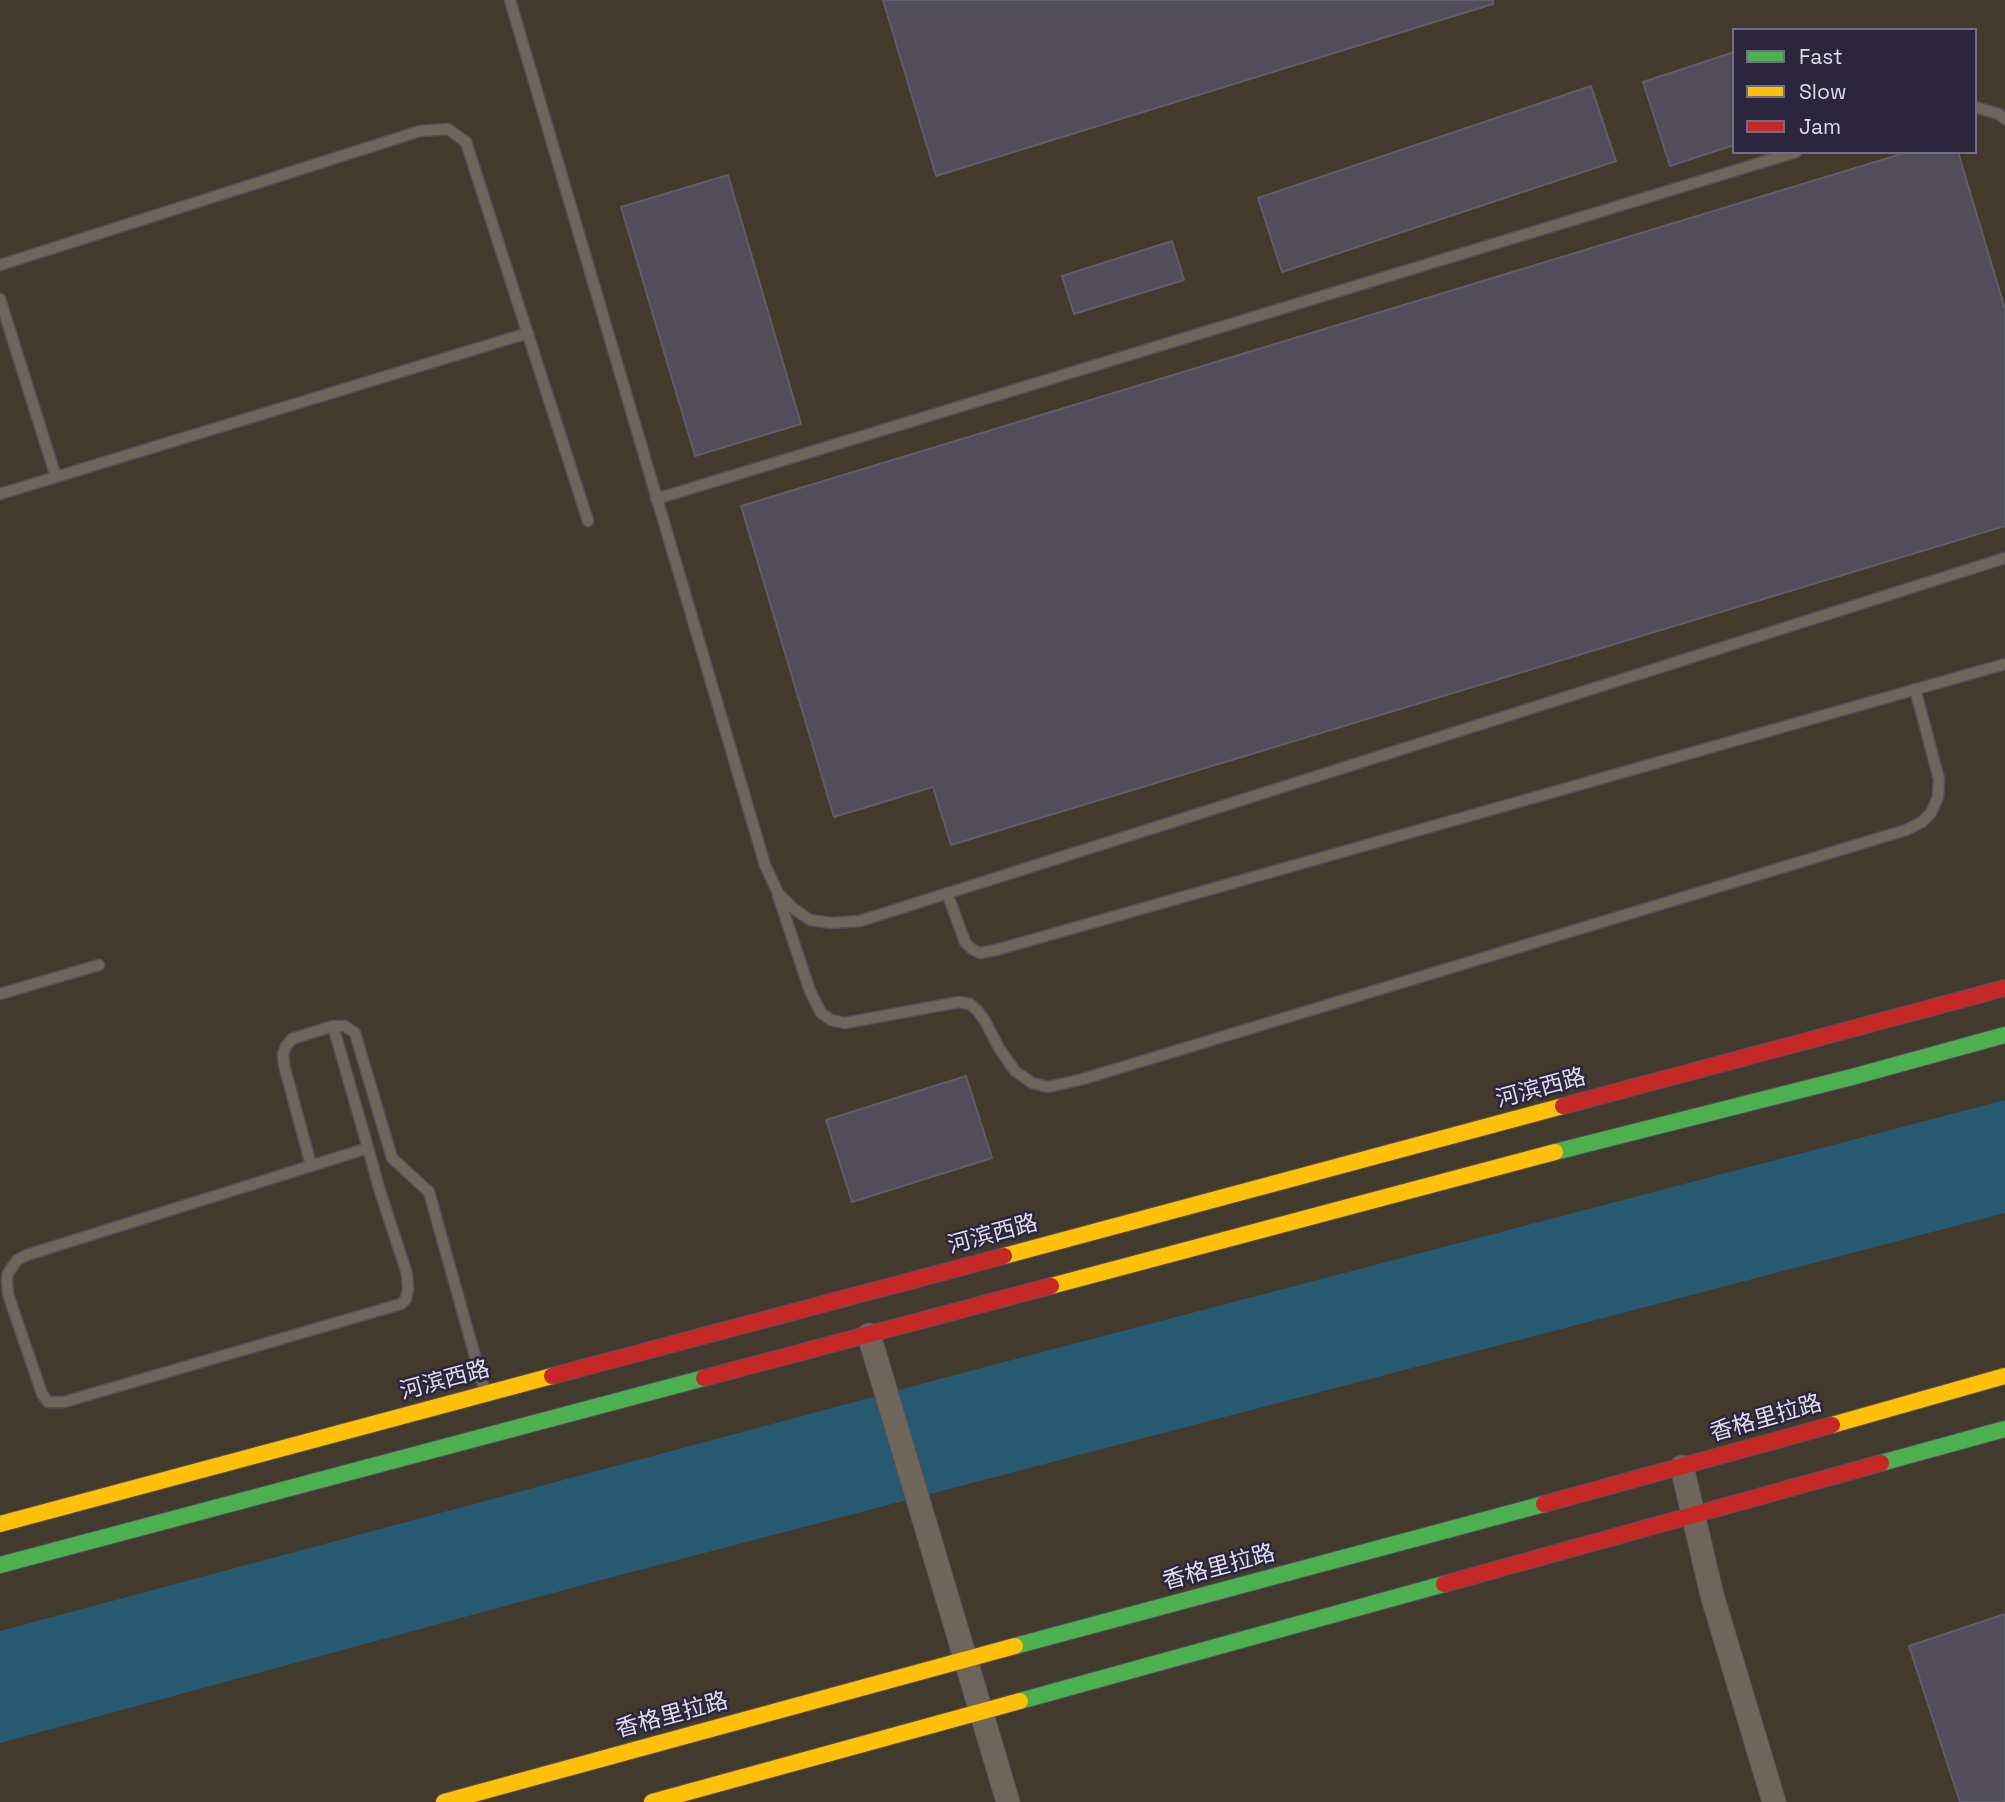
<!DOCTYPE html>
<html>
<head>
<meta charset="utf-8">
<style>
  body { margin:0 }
  #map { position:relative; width:2005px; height:1802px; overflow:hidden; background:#383542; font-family:"Space Grotesk",sans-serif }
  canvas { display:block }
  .legend { position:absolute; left:1732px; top:28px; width:245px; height:126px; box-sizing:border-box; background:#2b263d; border:2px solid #736f83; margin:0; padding:9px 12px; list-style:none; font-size:21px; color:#dfdceb }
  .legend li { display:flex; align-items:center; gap:14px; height:35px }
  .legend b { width:35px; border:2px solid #736f83 }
</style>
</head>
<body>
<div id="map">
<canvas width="2005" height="1802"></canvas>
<ul class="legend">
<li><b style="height:9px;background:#4caf50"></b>Fast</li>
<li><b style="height:9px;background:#ffc107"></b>Slow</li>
<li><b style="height:9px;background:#c62828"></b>Jam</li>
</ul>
</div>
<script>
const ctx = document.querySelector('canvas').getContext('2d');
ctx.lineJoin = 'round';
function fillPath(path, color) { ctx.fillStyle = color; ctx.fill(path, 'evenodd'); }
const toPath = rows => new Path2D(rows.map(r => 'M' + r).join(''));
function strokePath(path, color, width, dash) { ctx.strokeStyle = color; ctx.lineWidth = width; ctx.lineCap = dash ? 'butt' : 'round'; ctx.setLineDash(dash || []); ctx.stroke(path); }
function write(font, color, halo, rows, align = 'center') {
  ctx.font = font + ' "Space Grotesk","Noto Sans SC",sans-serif'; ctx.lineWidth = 5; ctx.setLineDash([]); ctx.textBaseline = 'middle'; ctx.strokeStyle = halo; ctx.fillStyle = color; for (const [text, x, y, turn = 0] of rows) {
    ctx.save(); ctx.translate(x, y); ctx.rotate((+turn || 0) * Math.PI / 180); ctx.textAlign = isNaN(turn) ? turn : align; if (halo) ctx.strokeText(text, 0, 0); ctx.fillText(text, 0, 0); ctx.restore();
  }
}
const industrial = toPath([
  [0,0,2005,0,2005,1802,0,1802],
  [1734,30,1975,30,1975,152,1734,152]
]);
const water = toPath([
  [2005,1100,2005,1213,601,1580,0,1743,0,1631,966,1372]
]);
const building = toPath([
  [883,0,1493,0,1493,4,936,176,883,0],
  [1734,52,1734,145,1670,166,1643,82,1734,52],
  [1591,86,1616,161,1282,272,1258,198,1591,86],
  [1908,152,1958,152,2005,309,2005,526,951,845,933,787,834,817,741,506,1908,152],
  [728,175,801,424,695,456,621,207,728,175],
  [1172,241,1184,280,1074,314,1062,276,1172,241],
  [966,1076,992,1158,852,1202,826,1120,966,1076],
  [2005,1614,2005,1802,1960,1802,1909,1646,2005,1614]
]);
const lane = toPath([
  [510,0,765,865,778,893,793,908,810,920,831,923,860,921,2005,558],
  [1975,107,1999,114,2005,119],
  [0,265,420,131,448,129,466,142,588,521],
  [0,299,56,477],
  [0,494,528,333],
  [656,499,1796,152],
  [947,893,965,942,972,949,980,953,996,950,2005,664],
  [778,895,810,991,821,1013,831,1020,845,1023,959,1002,970,1004,978,1011,985,1021,999,1048,1015,1071,1032,1083,1048,1087,1083,1079,1906,830,1922,822,1931,813,1938,797,1939,779,1915,689],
  [0,994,99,965],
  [333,1026,368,1148,379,1188,407,1274,408,1289,406,1299,401,1304,64,1402,48,1402,42,1394,8,1294,7,1280,8,1273,17,1260,27,1255,368,1148],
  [311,1165,284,1065,283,1054,286,1046,292,1039,333,1026,345,1026,355,1033,392,1158,429,1192,485,1392]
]);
const street = toPath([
  [869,1335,1008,1802],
  [1682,1467,1712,1595,1774,1802]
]);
const fast = toPath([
  [1555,1152,1852,1077,2005,1035],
  [1881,1463,2005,1429],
  [0,1565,704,1378],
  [1015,1646,1544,1504],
  [1020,1701,1444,1584]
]);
const slow = toPath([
  [1004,1256,1563,1106],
  [1051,1286,1555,1152],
  [1832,1425,2005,1376],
  [0,1524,552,1376],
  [444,1802,1015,1646],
  [652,1802,1020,1701]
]);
const jam = toPath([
  [1563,1106,2005,988],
  [552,1376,1004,1256],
  [704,1378,1051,1286],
  [1544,1504,1832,1425],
  [1444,1584,1881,1463]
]);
const streetNames = [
  ["河滨西路",1541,1089,-15],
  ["河滨西路",993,1235,-15],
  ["河滨西路",445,1381,-15],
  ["香格里拉路",1766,1419,-16],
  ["香格里拉路",1219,1568,-15],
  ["香格里拉路",672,1716,-15]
];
fillPath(industrial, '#423a2d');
fillPath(water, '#275971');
fillPath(building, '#514e5a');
strokePath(building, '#5f5d68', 2);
strokePath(lane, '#54515c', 13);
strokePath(street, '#54515c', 25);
strokePath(fast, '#54515c', 18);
strokePath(slow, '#54515c', 18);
strokePath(jam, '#54515c', 18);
strokePath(lane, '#6e665a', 10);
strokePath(street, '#6e665a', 23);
strokePath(fast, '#4caf50', 16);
strokePath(slow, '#ffc107', 16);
strokePath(jam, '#c62828', 16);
write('23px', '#dfdceb', '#2b263d', streetNames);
</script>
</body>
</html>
